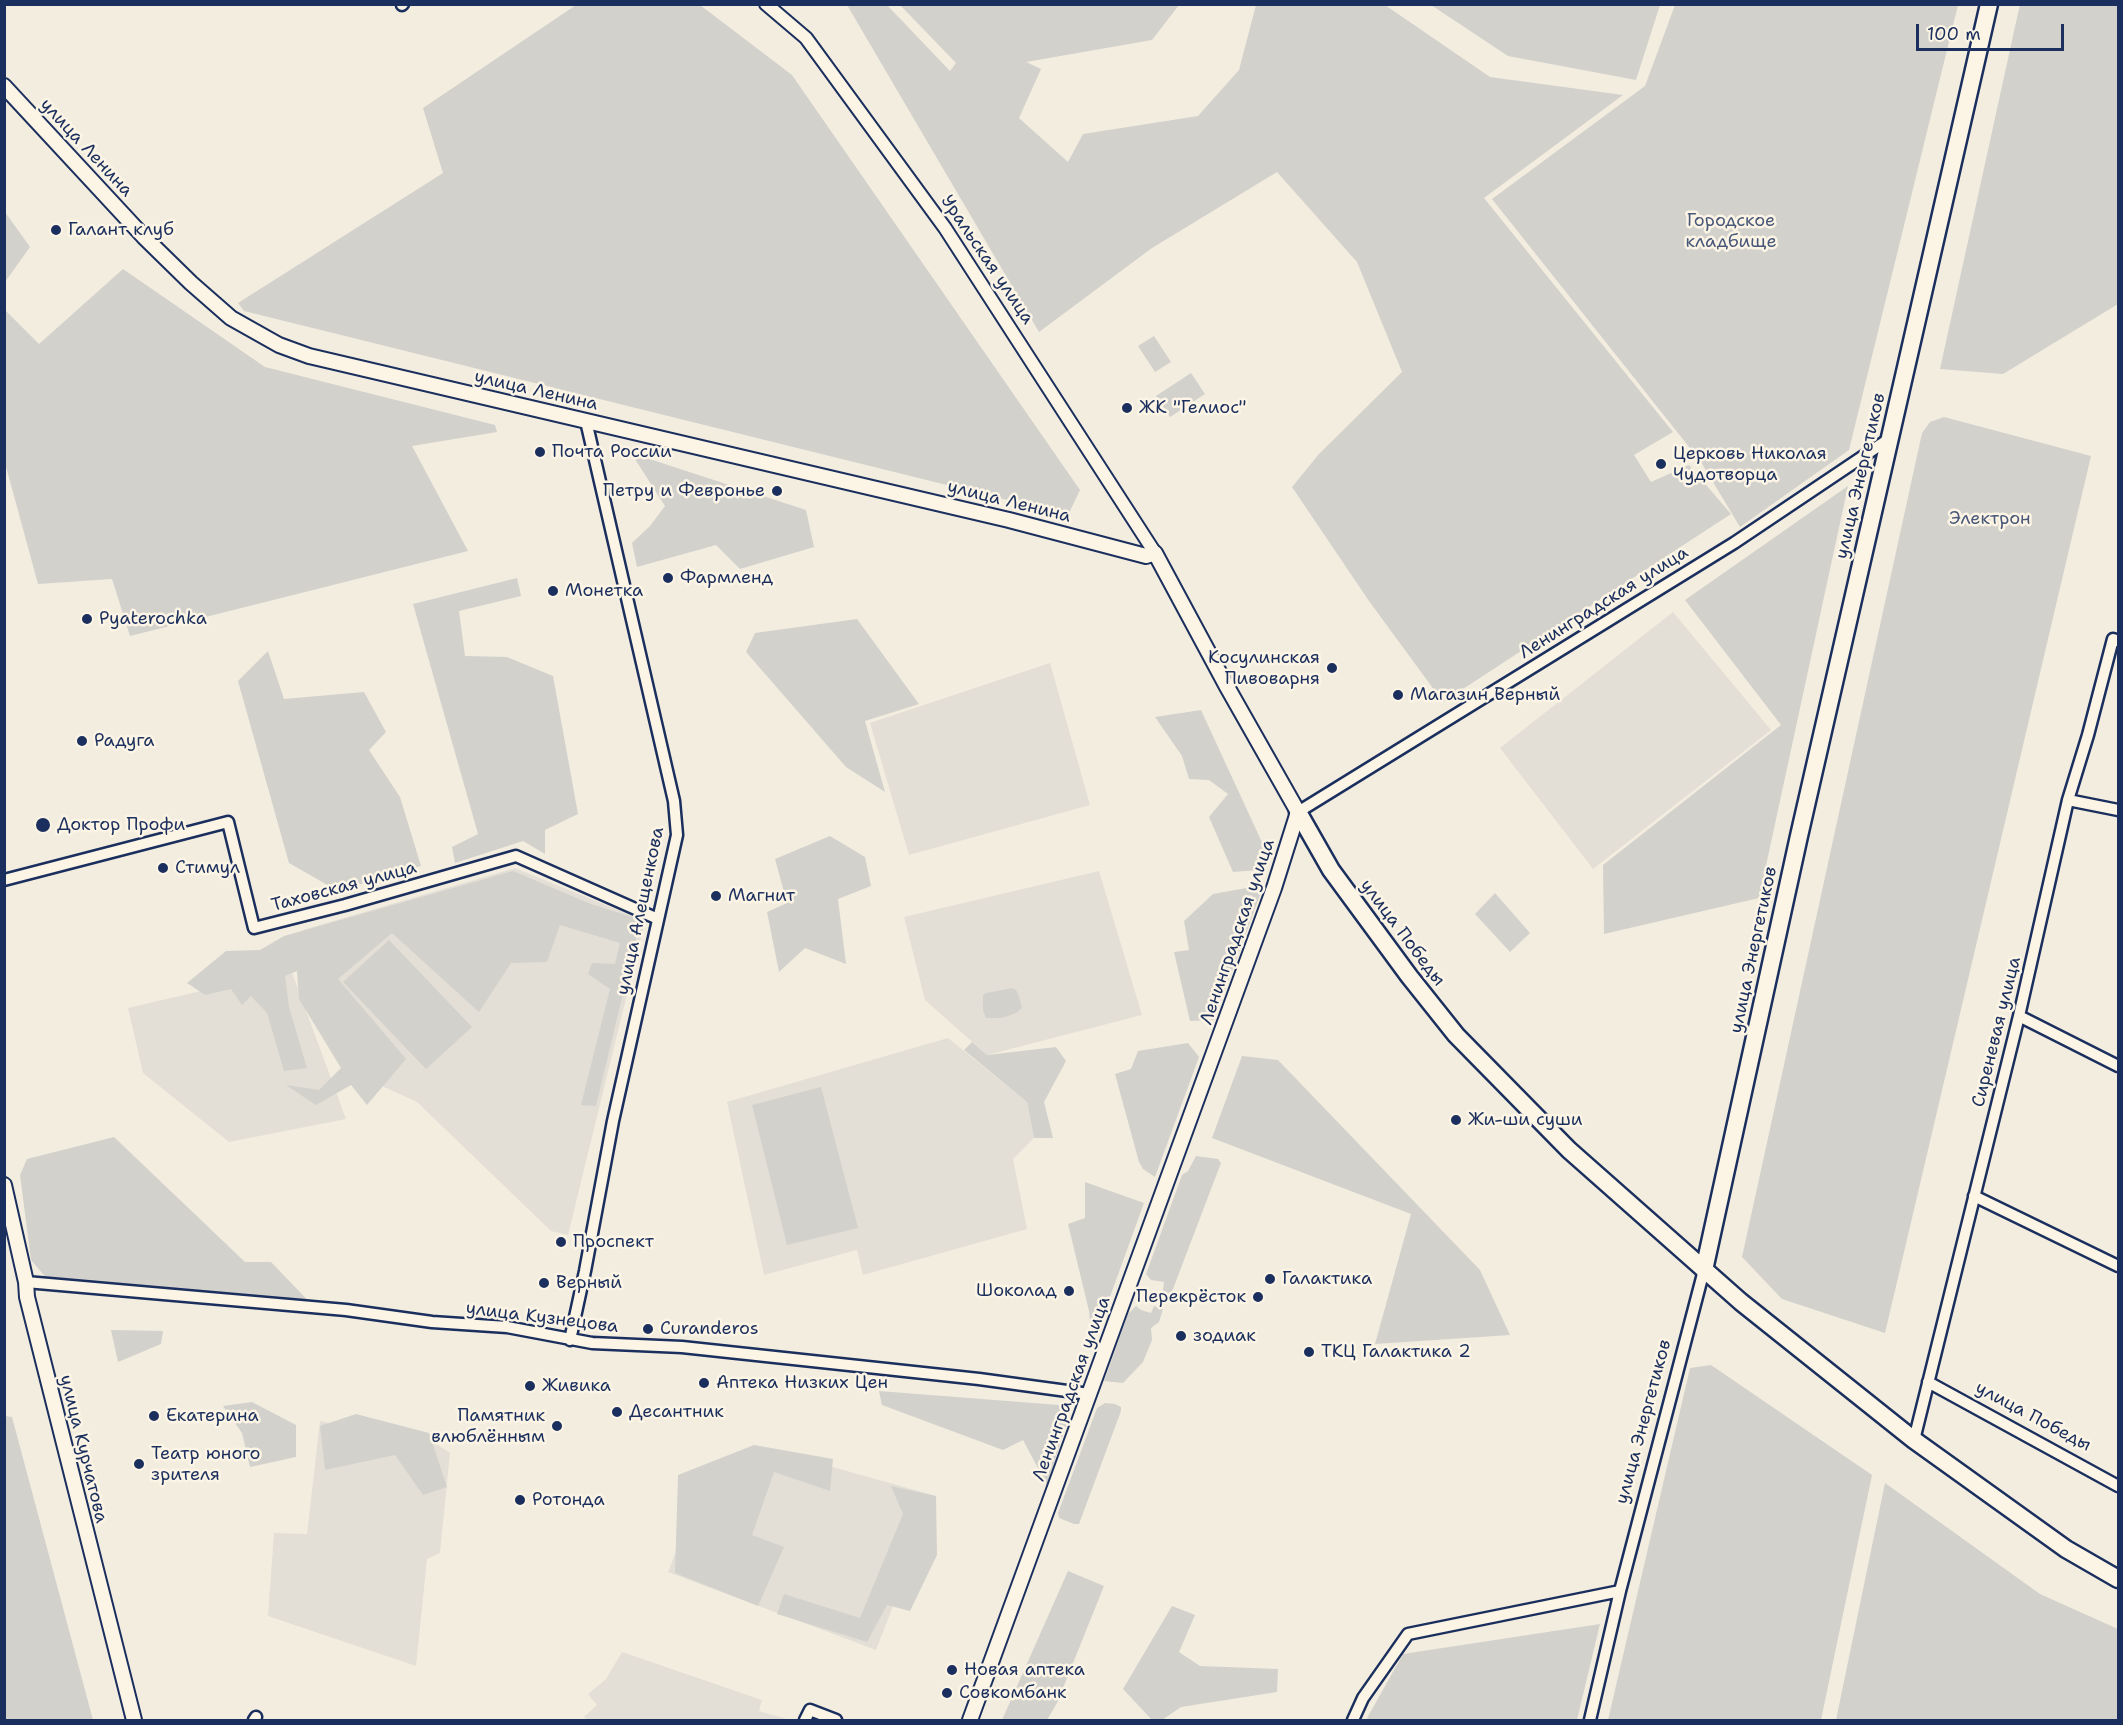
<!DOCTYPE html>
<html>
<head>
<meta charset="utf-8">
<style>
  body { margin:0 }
  #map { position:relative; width:2123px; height:1725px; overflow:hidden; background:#f3ede0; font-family:"Shantell Sans",sans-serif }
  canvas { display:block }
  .frame { position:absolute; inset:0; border:6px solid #1b2f5e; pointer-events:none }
  .scale { position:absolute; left:1916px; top:24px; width:148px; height:27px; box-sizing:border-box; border:3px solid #1b2f5e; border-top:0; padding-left:8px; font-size:18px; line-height:21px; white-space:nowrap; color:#1b2f5e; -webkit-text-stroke:4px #fcf5e5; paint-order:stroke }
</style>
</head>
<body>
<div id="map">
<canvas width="2123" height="1725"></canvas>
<div class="frame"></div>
<div class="scale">100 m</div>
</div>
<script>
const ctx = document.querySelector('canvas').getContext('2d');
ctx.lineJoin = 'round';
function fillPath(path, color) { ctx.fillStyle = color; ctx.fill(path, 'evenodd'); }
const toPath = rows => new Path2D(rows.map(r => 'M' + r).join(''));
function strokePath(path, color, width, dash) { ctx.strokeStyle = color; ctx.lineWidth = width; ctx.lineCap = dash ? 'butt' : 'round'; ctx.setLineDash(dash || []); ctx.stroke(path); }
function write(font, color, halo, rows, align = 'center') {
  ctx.font = font + ' "Shantell Sans",sans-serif'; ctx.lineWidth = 5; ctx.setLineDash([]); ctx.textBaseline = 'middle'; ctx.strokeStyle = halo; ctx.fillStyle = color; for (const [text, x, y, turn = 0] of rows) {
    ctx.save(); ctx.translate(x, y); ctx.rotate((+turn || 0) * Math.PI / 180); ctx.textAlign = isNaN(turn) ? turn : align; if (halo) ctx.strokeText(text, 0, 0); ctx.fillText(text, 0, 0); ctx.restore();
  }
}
const built = toPath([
  [1673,612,1771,730,1593,869,1500,748],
  [1050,663,1090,805,909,855,870,723],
  [515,868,645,921,568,1235,551,1231,417,1102,373,1082,303,930],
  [1099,871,1142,1015,987,1055,925,1000,904,917],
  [291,970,346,1119,229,1142,143,1073,128,1008],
  [948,1038,1027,1102,1034,1138,1013,1159,1027,1229,863,1275,857,1250,764,1275,727,1102],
  [320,1421,435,1443,450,1453,440,1553,427,1559,416,1666,268,1616,274,1533,307,1534],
  [754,1445,936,1496,876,1650,668,1572,707,1472],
  [622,1652,762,1700,759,1711,790,1720,587,1720,584,1717,597,1705,588,1694,606,1679]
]);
const green = toPath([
  [2020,4,2118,5,2118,304,2003,374,1940,369],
  [576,5,700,5,792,75,1080,490,1068,515,244,311,238,303,443,173,423,108],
  [847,5,887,5,950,71,956,63,900,5,1179,5,1152,40,1026,62,1041,69,1019,118,1068,162,1083,134,1198,116,1239,70,1256,5,1385,5,1490,77,1623,95,1484,198,1673,432,1634,455,1651,482,1689,465,1731,514,1443,702,1369,601,1292,487,1319,454,1402,372,1357,262,1277,172,1152,248,1039,332],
  [1431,5,1660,5,1636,80,1508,56],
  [1675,5,1958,5,1849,450,1740,527,1701,462,1492,199,1645,86],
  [5,212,30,247,5,282],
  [123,269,265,367,495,425,497,432,412,446,468,551,130,636,112,579,38,584,5,463,5,310,39,344],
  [1154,336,1171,362,1155,372,1138,346],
  [1191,373,1205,394,1170,417,1156,396],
  [1944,417,2091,456,1885,1333,1782,1299,1742,1257,1922,433,1930,422],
  [631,453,806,510,814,547,740,569,716,545,637,567,632,543,650,526,665,506],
  [1848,486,1759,898,1604,934,1603,865,1781,725,1685,600],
  [517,578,521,596,459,611,465,656,507,657,553,676,578,814,545,830,545,854,523,841,455,863,452,847,478,834,413,604],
  [857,619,919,704,865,721,885,792,846,767,746,652,755,633],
  [268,651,284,699,364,692,386,732,369,750,400,797,421,866,338,891,289,863,238,681],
  [1201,710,1266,851,1259,870,1233,872,1209,817,1228,794,1209,780,1189,779,1182,756,1155,717],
  [830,836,865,857,871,886,838,899,846,964,805,948,779,972,767,912,787,903,775,859],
  [513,871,591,904,645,921,640,923,596,1106,581,1105,610,989,588,974,592,963,615,964,620,943,560,925,547,962,511,963,479,1012,392,933,338,979,406,1059,367,1105,351,1085,316,1105,286,1085,319,1090,341,1068,299,999,297,971,285,976,289,1007,307,1068,284,1071,267,1013,251,996,242,1005,231,989,205,995,187,983,226,951,260,950,284,936],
  [1252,887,1260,895,1214,1020,1190,1021,1174,952,1189,950,1184,921,1213,894],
  [1495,893,1530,933,1510,952,1475,914],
  [389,940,472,1027,426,1069,343,982],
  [1012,988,1016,990,1019,996,1022,1008,1016,1013,1002,1018,986,1018,983,1010,983,995,987,993],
  [972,1042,987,1055,1056,1047,1066,1061,1044,1102,1053,1138,1034,1138,1027,1102,964,1050],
  [1188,1043,1199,1057,1155,1177,1143,1169,1139,1162,1115,1074,1131,1069,1138,1051],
  [1242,1056,1278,1060,1480,1270,1510,1335,1375,1344,1411,1214,1212,1138],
  [821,1087,858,1228,787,1245,752,1105],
  [114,1137,245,1262,271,1262,321,1314,53,1286,31,1260,20,1175,27,1159],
  [1196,1156,1218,1159,1221,1163,1168,1302,1162,1299,1164,1282,1151,1280,1146,1274,1182,1175,1188,1171],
  [1085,1182,1144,1203,1098,1330,1090,1322,1089,1311,1068,1224,1085,1218],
  [1136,1306,1141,1310,1151,1313,1154,1306,1163,1309,1159,1322,1151,1328,1152,1340,1143,1362,1123,1383,1104,1381,1128,1314],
  [111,1330,163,1331,161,1344,118,1362],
  [1711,1365,1872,1475,1821,1720,1608,1720,1690,1368],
  [879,1391,1072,1406,1047,1485,1023,1440,1003,1450,882,1405],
  [252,1402,296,1425,296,1457,250,1467,242,1433,223,1406],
  [1105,1403,1115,1404,1121,1407,1121,1411,1079,1524,1074,1524,1059,1518,1058,1513,1097,1408],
  [356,1414,429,1433,447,1487,423,1495,395,1455,325,1470,320,1426],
  [5,1416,12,1417,93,1720,5,1720],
  [754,1445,833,1459,830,1491,774,1472,752,1535,784,1547,758,1606,675,1573,678,1475],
  [1885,1483,2040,1594,2118,1629,2118,1720,1836,1720],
  [891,1486,936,1496,937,1555,910,1611,887,1605,867,1642,777,1614,784,1594,860,1618,903,1514],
  [1068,1571,1104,1586,1057,1703,1047,1720,1002,1720],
  [1172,1606,1195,1615,1179,1652,1200,1666,1278,1669,1277,1692,1181,1707,1162,1720,1152,1720,1123,1689],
  [1600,1624,1577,1720,1366,1720,1403,1654]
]);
const minor = toPath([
  [402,5,403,4],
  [2068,800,2118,810],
  [1298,812,1734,543,1889,439],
  [4,880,228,822,254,928,345,905,516,856,658,919],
  [2019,1016,2118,1066],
  [1974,1196,2118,1266],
  [26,1282,346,1310,432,1322,507,1327,592,1343,682,1347,979,1379,1089,1394],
  [570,1340,585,1271,613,1121,677,835,674,801,586,421],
  [1928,1382,2118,1486],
  [1914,1440,2019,1016,2068,800,2088,735,2113,639,2118,641],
  [254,1720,256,1717],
  [805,1720,810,1710,836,1720],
  [1353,1720,1363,1698,1408,1634,1620,1591,1704,1270],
  [1590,1720,1620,1591]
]);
const tertiary = toPath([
  [766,4,806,38,945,228,1155,553]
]);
const secondary = toPath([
  [4,86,144,237,191,283,231,318,279,345,309,356,1009,520,1146,556,1155,553,1226,685,1298,812,1274,888,970,1720],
  [4,1185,26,1282,27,1297,134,1720]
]);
const primary = toPath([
  [1298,812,1331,870,1409,976,1456,1035,1569,1150,1741,1302,1914,1440,2066,1549,2118,1579],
  [1704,1270,1799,836,1989,4]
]);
const markers = [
  [56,230,6,"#1b2f5e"],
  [1127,408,6,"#1b2f5e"],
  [540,452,6,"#1b2f5e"],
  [1661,464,6,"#1b2f5e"],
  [777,491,6,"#1b2f5e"],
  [668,578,6,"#1b2f5e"],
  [553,591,6,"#1b2f5e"],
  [87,619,6,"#1b2f5e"],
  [1332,668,6,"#1b2f5e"],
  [1398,695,6,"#1b2f5e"],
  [82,741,6,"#1b2f5e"],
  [43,825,8,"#1b2f5e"],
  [163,868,6,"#1b2f5e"],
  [716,896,6,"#1b2f5e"],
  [1456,1120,6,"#1b2f5e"],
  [561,1242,6,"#1b2f5e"],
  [1270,1279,6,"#1b2f5e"],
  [544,1283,6,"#1b2f5e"],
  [1069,1291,6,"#1b2f5e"],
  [1258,1297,6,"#1b2f5e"],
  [648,1329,6,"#1b2f5e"],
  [1181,1336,6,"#1b2f5e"],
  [1309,1352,6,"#1b2f5e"],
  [704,1383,6,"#1b2f5e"],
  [530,1386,6,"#1b2f5e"],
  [617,1412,6,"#1b2f5e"],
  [154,1416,6,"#1b2f5e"],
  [557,1426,6,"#1b2f5e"],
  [139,1464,6,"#1b2f5e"],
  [520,1500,6,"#1b2f5e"],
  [952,1670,6,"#1b2f5e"],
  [947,1693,6,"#1b2f5e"]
];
const streetNames = [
  ["улица Ленина",86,148,47],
  ["Уральская улица",987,260,56],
  ["улица Ленина",536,391,13],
  ["улица Энергетиков",1861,476,-77],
  ["улица Ленина",1009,502,14],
  ["Ленинградская улица",1604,603,-32],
  ["Таховская улица",344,887,-15],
  ["улица Алещенкова",641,911,-78],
  ["Ленинградская улица",1238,932,-71],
  ["улица Победы",1402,933,53],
  ["улица Энергетиков",1754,950,-78],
  ["Сиреневая улица",1997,1032,-76],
  ["улица Кузнецова",542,1318,7],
  ["Ленинградская улица",1072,1389,-70],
  ["улица Победы",2033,1417,28],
  ["улица Энергетиков",1644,1422,-75],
  ["улица Курчатова",83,1449,76]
];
const parkNames = [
  ["Городское",1731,221],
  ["кладбище",1731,242],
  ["Электрон",1990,519]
];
const poiNames = [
  ["Галант клуб",68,230],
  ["ЖК \"Гелиос\"",1139,408],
  ["Почта России",552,452],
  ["Церковь Николая",1673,454],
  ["Чудотворца",1673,475],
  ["Петру и Февронье",765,491,"right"],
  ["Фармленд",680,578],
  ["Монетка",565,591],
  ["Pyaterochka",99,619],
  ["Косулинская",1320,658,"right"],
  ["Пивоварня",1320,679,"right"],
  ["Магазин Верный",1410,695],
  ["Радуга",94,741],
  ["Доктор Профи",57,825],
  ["Стимул",175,868],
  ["Магнит",728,896],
  ["Жи-ши суши",1468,1120],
  ["Проспект",573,1242],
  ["Галактика",1282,1279],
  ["Верный",556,1283],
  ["Шоколад",1057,1291,"right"],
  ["Перекрёсток",1246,1297,"right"],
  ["Curanderos",660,1329],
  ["зодиак",1193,1336],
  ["ТКЦ Галактика 2",1321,1352],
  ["Аптека Низких Цен",716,1383],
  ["Живика",542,1386],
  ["Десантник",629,1412],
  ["Екатерина",166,1416],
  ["Памятник",545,1416,"right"],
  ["влюблённым",545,1437,"right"],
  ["Театр юного",151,1454],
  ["зрителя",151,1475],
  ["Ротонда",532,1500],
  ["Новая аптека",964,1670],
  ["Совкомбанк",959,1693]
];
fillPath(built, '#e3dfd6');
fillPath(green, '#d3d1cc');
strokePath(minor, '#1b2f5e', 15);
strokePath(tertiary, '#1b2f5e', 16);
strokePath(secondary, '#1b2f5e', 18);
strokePath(primary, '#1b2f5e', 21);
strokePath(minor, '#fcf5e5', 10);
strokePath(tertiary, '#fcf5e5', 12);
strokePath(secondary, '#fcf5e5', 14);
strokePath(primary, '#fcf5e5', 16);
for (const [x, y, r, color] of markers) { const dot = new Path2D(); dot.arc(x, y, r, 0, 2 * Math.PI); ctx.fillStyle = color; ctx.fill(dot); strokePath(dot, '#fcf5e5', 2); }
write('18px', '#1b2f5e', '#fcf5e5', streetNames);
write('18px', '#49587a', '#fcf5e5', parkNames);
write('18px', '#1b2f5e', '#fcf5e5', poiNames, 'left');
</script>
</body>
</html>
